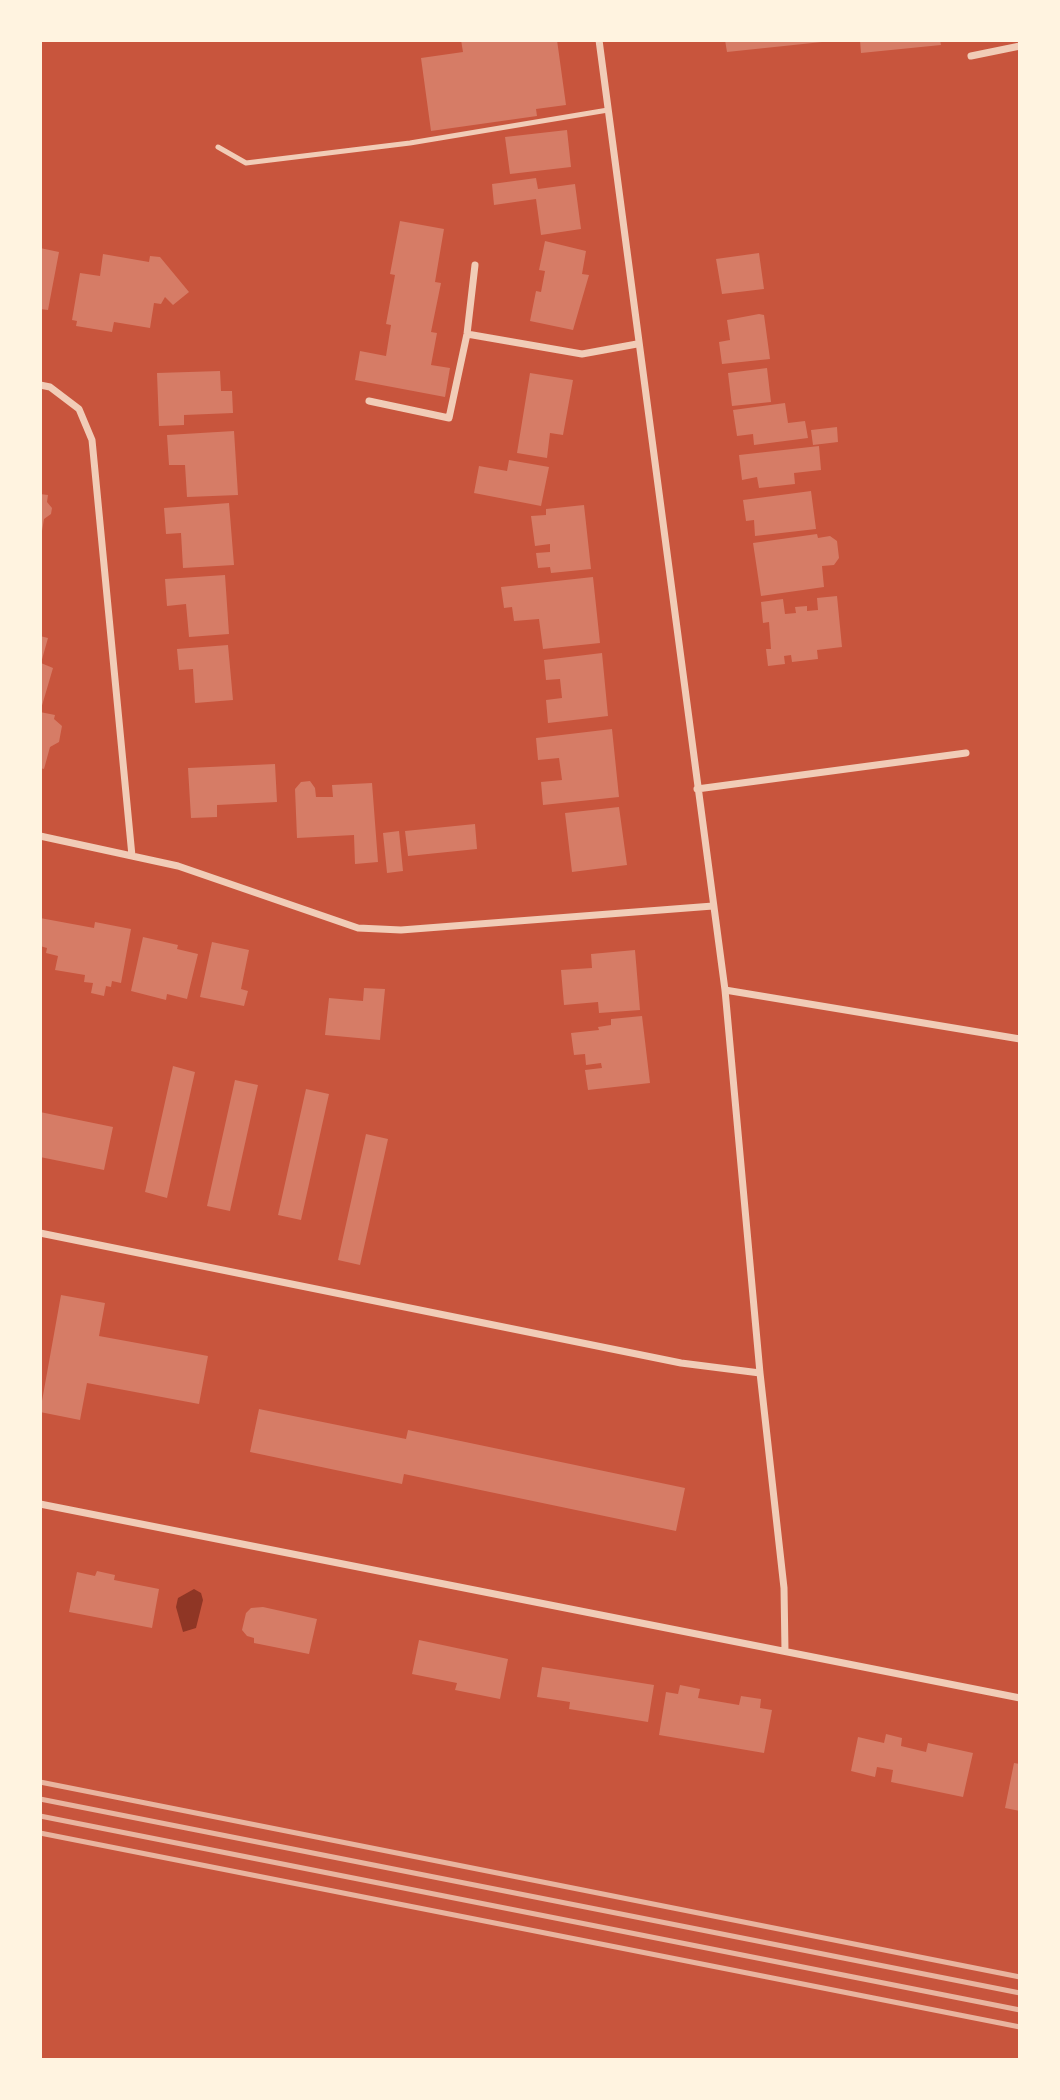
<!DOCTYPE html>
<html>
<head>
<meta charset="utf-8">
<style>
  body { margin:0 }
  #map { position:relative; width:1060px; height:2100px; overflow:hidden; background:#c8553d; font-family:Ubuntu,sans-serif }
  canvas { display:block }
  .frame { position:absolute; inset:0; border:42px solid #fff3e0; pointer-events:none }
</style>
</head>
<body>
<div id="map">
<canvas width="1060" height="2100"></canvas>
<div class="frame"></div>
</div>
<script>
const ctx = document.querySelector('canvas').getContext('2d');
ctx.lineJoin = 'round';
function fillPath(path, color) { ctx.fillStyle = color; ctx.fill(path, 'evenodd'); }
const toPath = rows => new Path2D(rows.map(r => 'M' + r).join(''));
function strokePath(path, color, width, dash) { ctx.strokeStyle = color; ctx.lineWidth = width; ctx.lineCap = dash ? 'butt' : 'round'; ctx.setLineDash(dash || []); ctx.stroke(path); }
const water = toPath([
  [194,1589,201,1593,203,1600,196,1628,183,1632,176,1607,178,1598]
]);
const building = toPath([
  [461,40,557,40,566,105,536,109,537,116,431,131,421,58,463,52],
  [725,40,821,40,822,42,727,52],
  [860,40,940,40,941,45,861,53],
  [567,130,571,167,510,174,505,137],
  [536,178,538,189,575,184,581,229,541,235,536,199,494,205,492,184],
  [400,221,444,229,435,282,441,283,431,332,437,333,431,365,450,368,445,397,355,380,360,351,386,356,391,325,386,324,395,275,390,274],
  [545,241,586,251,582,274,589,275,573,330,530,321,536,291,541,292,545,271,539,270],
  [40,248,59,252,48,310,40,309],
  [759,253,764,289,722,294,716,259],
  [103,254,149,262,150,256,160,257,189,292,173,305,165,297,161,304,154,303,150,328,114,322,112,332,76,326,77,321,72,320,80,273,100,276],
  [759,314,764,315,770,359,722,364,719,342,730,340,727,320],
  [767,368,771,402,732,406,728,373],
  [220,371,221,391,232,391,233,413,184,415,184,425,159,426,157,373],
  [530,373,573,380,563,435,550,433,547,458,517,453],
  [785,403,788,423,805,421,808,438,754,445,753,434,737,436,733,410],
  [837,427,838,442,813,445,811,430],
  [234,431,238,495,187,497,185,465,169,465,167,435],
  [819,446,821,470,794,473,795,484,759,488,757,477,742,480,739,455],
  [509,460,549,467,541,506,474,493,479,466,507,471],
  [811,491,816,529,755,536,754,520,746,521,743,500],
  [40,494,48,495,47,502,52,508,51,514,44,519,42,531],
  [229,503,234,565,183,568,181,533,166,534,164,508],
  [584,505,591,569,551,573,550,567,538,568,536,553,550,552,550,544,535,546,531,516,546,515,546,509],
  [817,534,818,538,830,536,837,541,839,558,834,565,822,566,824,587,761,596,753,543],
  [225,575,229,634,189,637,186,604,167,606,165,579],
  [593,577,600,643,543,649,539,619,514,621,512,607,504,608,501,587],
  [837,596,842,647,817,650,818,659,792,662,791,655,784,656,785,664,768,666,766,649,771,649,769,622,763,623,761,602,783,599,785,614,796,613,795,607,807,606,807,611,818,610,817,598],
  [40,636,48,638,41,663,53,668,41,709],
  [228,645,233,700,195,703,193,669,179,670,177,649],
  [602,653,608,716,548,723,546,700,562,698,560,679,546,680,544,660],
  [40,712,55,715,54,719,62,726,59,742,50,747,44,769,40,768],
  [612,729,619,797,543,805,541,782,562,780,559,758,538,760,536,738],
  [275,764,277,802,217,805,217,817,191,818,188,768],
  [310,781,315,788,316,797,333,797,332,785,372,783,378,862,355,864,354,835,297,838,295,789,301,782],
  [619,807,627,865,572,872,565,813],
  [475,824,477,849,408,856,405,831],
  [399,831,403,871,387,873,383,833],
  [40,918,94,928,95,922,131,929,121,983,112,981,111,987,106,986,104,996,91,993,93,983,84,982,85,975,55,970,58,956,46,953,47,948,40,946],
  [143,937,178,945,177,949,198,954,187,999,167,994,166,1000,131,991],
  [212,942,249,950,241,989,248,991,244,1006,200,997],
  [635,950,640,1010,599,1013,598,1002,564,1005,561,970,592,968,591,954],
  [364,988,385,989,380,1040,325,1035,329,998,363,1001],
  [642,1016,650,1083,588,1090,585,1070,602,1068,601,1063,586,1065,585,1054,574,1055,571,1033,599,1030,598,1027,611,1025,611,1019],
  [173,1066,195,1072,167,1198,145,1192],
  [235,1080,258,1085,230,1211,207,1206],
  [306,1089,329,1094,301,1220,278,1215],
  [40,1112,113,1127,104,1170,40,1157],
  [366,1134,388,1139,360,1265,338,1260],
  [61,1295,105,1303,99,1336,208,1356,199,1404,87,1383,80,1420,40,1412],
  [259,1409,406,1439,408,1430,685,1488,676,1531,404,1474,402,1484,250,1452],
  [97,1571,115,1575,114,1580,159,1589,152,1628,69,1612,77,1572,95,1576],
  [263,1607,317,1619,309,1654,254,1643,254,1638,247,1636,242,1630,246,1613,251,1608],
  [419,1640,508,1659,500,1699,455,1690,457,1683,412,1674],
  [542,1667,654,1685,648,1722,569,1709,570,1702,537,1697],
  [680,1685,700,1689,698,1698,739,1705,741,1696,761,1699,760,1708,772,1710,764,1753,659,1735,666,1692,678,1694],
  [886,1734,902,1738,901,1746,926,1752,928,1743,973,1753,963,1797,891,1782,893,1770,877,1767,875,1777,851,1771,858,1737,884,1743],
  [1014,1763,1020,1764,1020,1811,1005,1808]
]);
const service = toPath([
  [218,147,246,163,410,143,608,110]
]);
const minor = toPath([
  [599,40,725,990,760,1373,784,1588,785,1651],
  [971,56,1020,46],
  [467,334,582,354,637,344],
  [40,385,50,387,79,409,92,440,132,856],
  [369,401,449,418,467,334,475,265],
  [697,789,966,753],
  [40,836,178,866,358,928,401,930,713,906],
  [725,990,1020,1039],
  [40,1233,681,1363,760,1373],
  [40,1504,1020,1698]
]);
const rail = toPath([
  [40,1782,1020,1977],
  [40,1799,1020,1993],
  [40,1816,1020,2010],
  [40,1833,1020,2027]
]);
fillPath(water, '#8f3625');
fillPath(building, '#d67c66');
strokePath(service, '#f1ccb7', 5);
strokePath(minor, '#f1ccb7', 7);
strokePath(rail, '#e9b49f', 5);
</script>
</body>
</html>
